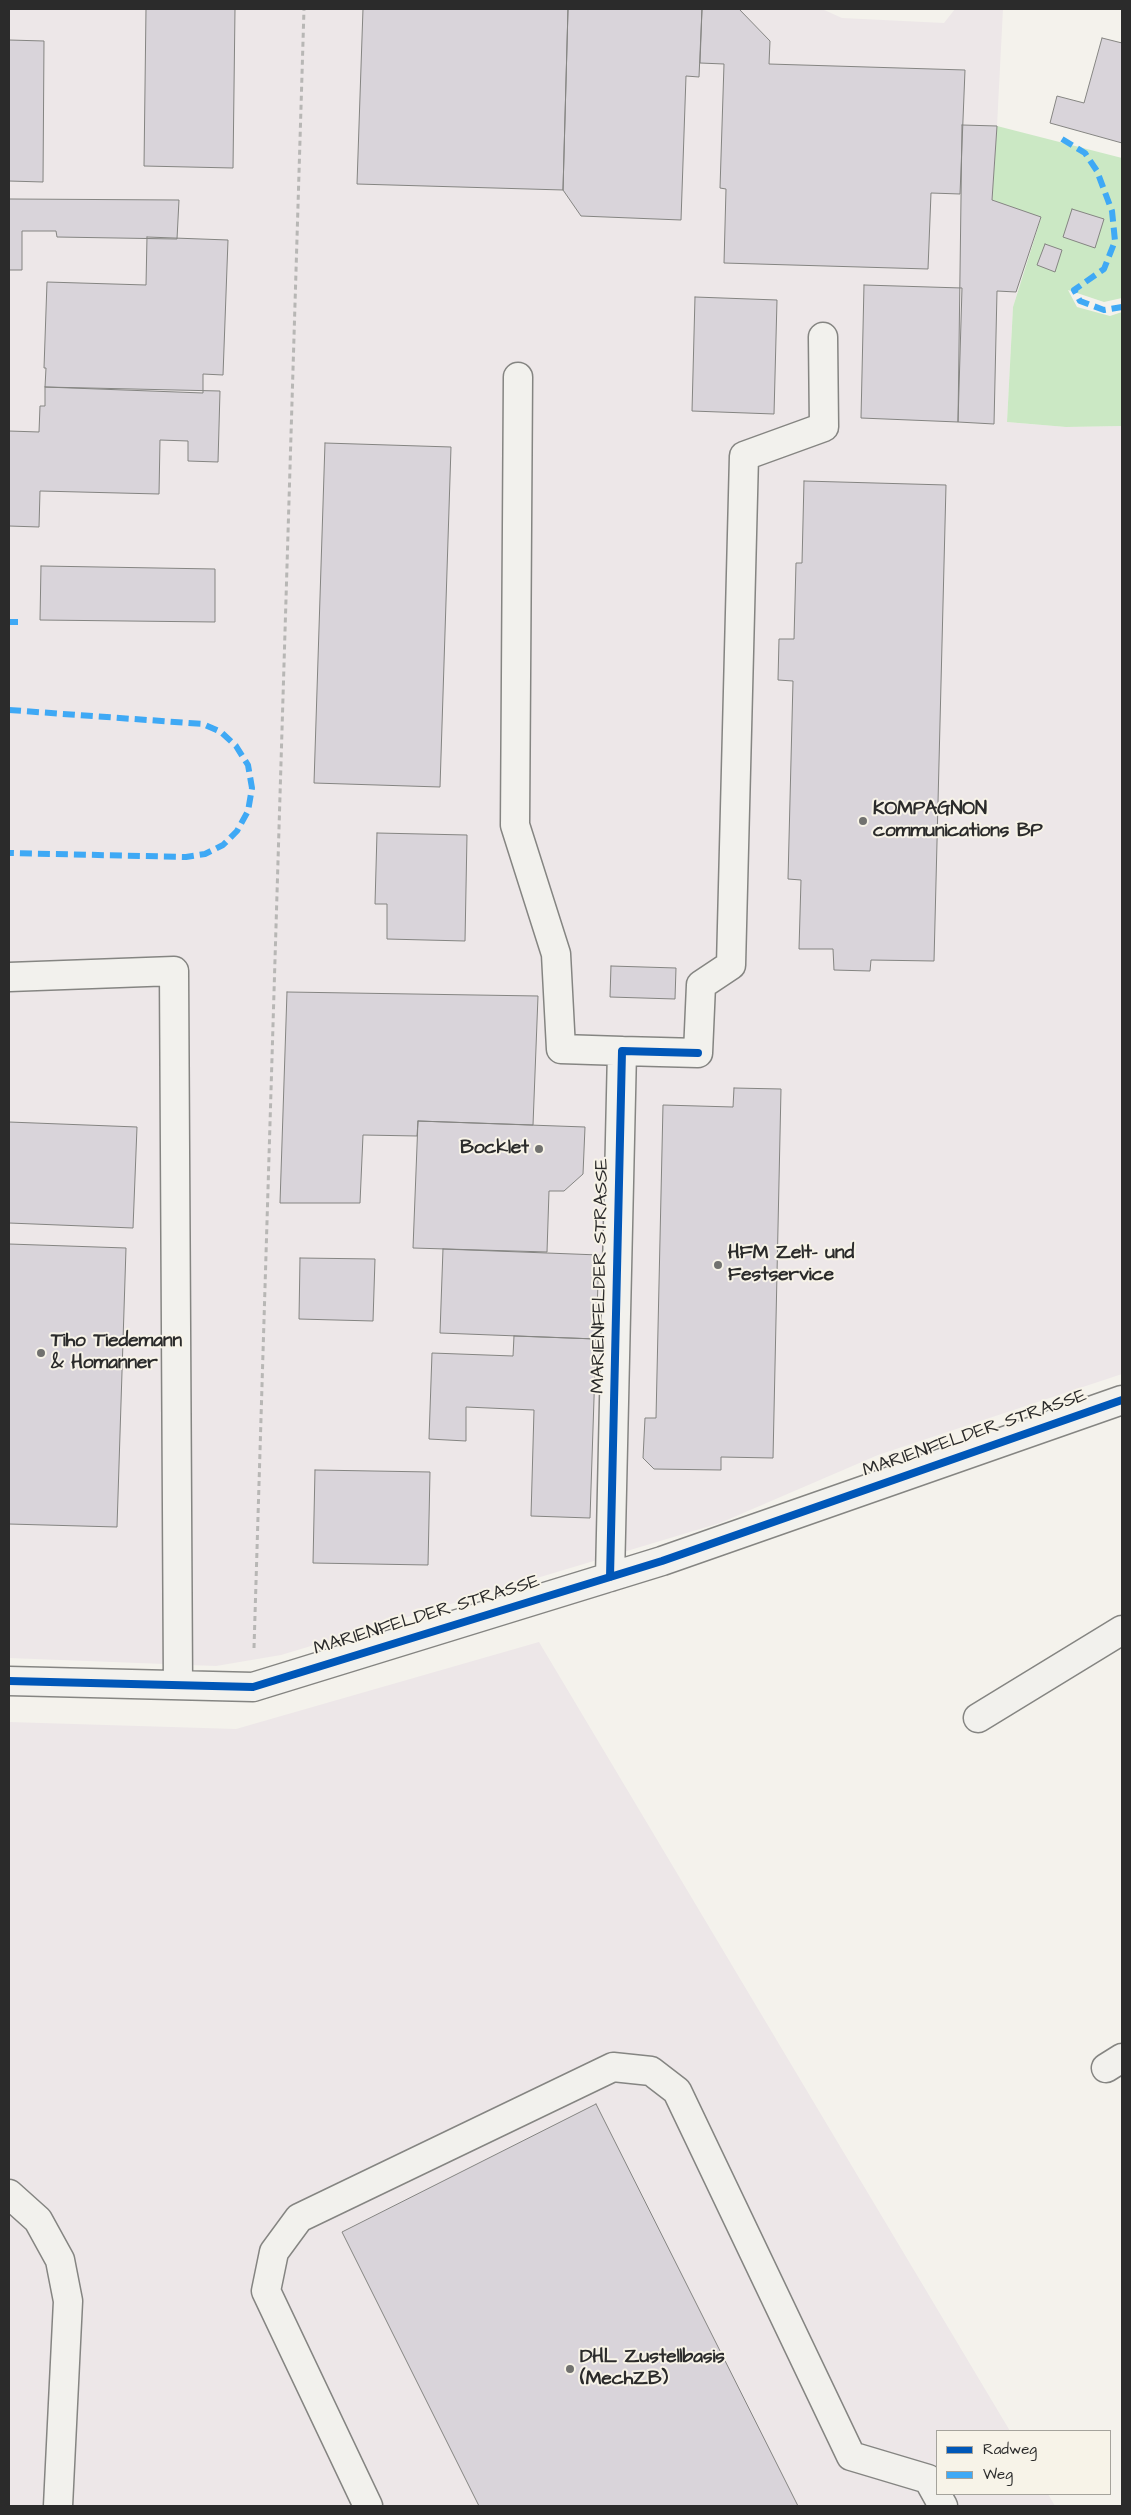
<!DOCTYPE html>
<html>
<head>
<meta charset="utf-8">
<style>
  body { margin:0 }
  #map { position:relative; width:1131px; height:2515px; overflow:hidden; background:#f4f2ec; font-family:"Architects Daughter",sans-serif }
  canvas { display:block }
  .frame { position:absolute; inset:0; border:10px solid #2b2b2b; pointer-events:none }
  .legend { position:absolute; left:936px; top:2430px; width:175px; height:65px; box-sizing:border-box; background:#f7f3e8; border:1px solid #a5a39c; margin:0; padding:6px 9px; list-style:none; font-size:15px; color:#2b2b2b }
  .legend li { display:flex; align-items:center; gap:10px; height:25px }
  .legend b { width:25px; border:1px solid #a5a39c }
</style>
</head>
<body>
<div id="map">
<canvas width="1131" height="2515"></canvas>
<div class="frame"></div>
<ul class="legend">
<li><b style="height:6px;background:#0057b8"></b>Radweg</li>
<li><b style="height:6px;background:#3fa9f5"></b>Weg</li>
</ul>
</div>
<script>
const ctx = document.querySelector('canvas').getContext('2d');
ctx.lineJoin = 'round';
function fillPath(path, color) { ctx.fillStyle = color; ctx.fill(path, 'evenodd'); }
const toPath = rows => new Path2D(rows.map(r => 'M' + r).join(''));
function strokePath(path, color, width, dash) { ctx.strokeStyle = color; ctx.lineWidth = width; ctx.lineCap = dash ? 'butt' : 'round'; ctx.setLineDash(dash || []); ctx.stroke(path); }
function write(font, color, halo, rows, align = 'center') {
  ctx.font = font + ' "Architects Daughter",sans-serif'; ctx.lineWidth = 4; ctx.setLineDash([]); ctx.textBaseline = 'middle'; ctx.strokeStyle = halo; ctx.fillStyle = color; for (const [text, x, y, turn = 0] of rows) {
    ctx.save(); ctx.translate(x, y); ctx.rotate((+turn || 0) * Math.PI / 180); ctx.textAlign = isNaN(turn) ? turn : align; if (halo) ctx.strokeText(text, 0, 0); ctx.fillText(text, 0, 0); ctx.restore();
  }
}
const built = toPath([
  [9,9,822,9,842,18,944,23,955,9,1003,9,997,126,1041,217,1013,307,1007,422,1066,427,1122,426,1122,1374,878,1455,720,1523,281,1655,216,1666,9,1658],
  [539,1642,1010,2431,937,2431,937,2494,1048,2494,1055,2506,9,2506,9,1722,236,1729]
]);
const green = toPath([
  [997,126,1122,158,1122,298,1104,302,1068,290,1077,307,1110,316,1122,312,1122,426,1066,427,1007,422,1013,307,1041,218,992,200]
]);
const building = toPath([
  [146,9,235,9,233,168,144,166,146,9],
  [363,9,568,9,563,190,357,184,363,9],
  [568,9,702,9,699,77,686,76,681,220,581,216,563,190,568,9],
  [702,9,739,9,770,41,769,64,965,70,960,194,931,193,928,269,724,263,726,189,720,188,724,64,700,63,702,9],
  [1102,38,1122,43,1122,143,1050,123,1057,96,1084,103,1102,38],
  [9,40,44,41,43,182,9,181,9,40],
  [962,125,997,126,992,200,1041,217,1016,292,997,291,994,424,958,422,962,125],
  [9,199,179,200,177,239,57,237,56,231,22,231,22,270,9,270,9,199],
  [1072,209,1104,219,1095,248,1063,237,1072,209],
  [147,237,228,240,223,375,203,374,203,393,45,387,46,368,44,368,47,282,146,285,147,237],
  [1045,244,1062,250,1055,272,1037,265,1045,244],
  [864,285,962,288,958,422,861,418,864,285],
  [695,297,777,300,774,414,692,411,695,297],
  [45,387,220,391,218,462,188,461,188,441,160,440,159,494,40,491,39,527,9,526,9,431,39,432,40,406,45,406,45,387],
  [325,443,451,447,440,787,314,783,325,443],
  [804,481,946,485,934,961,871,960,870,971,834,970,833,949,799,949,801,880,788,879,793,681,778,680,779,639,794,639,796,563,802,563,804,481],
  [41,566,215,569,215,622,40,620,41,566],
  [377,833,467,835,465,941,387,939,387,904,375,904,377,833],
  [611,966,676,968,675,999,610,997,611,966],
  [287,992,538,996,533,1125,418,1121,417,1136,363,1135,360,1203,280,1203,287,992],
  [734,1088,781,1089,773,1458,721,1457,721,1470,654,1469,643,1458,645,1418,656,1418,663,1105,733,1107,734,1088],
  [418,1121,585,1127,583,1174,564,1191,549,1191,547,1252,413,1248,418,1121],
  [9,1122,137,1127,133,1228,9,1223,9,1122],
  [9,1244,126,1248,117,1527,9,1524,9,1244],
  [443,1249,599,1255,596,1339,440,1333,443,1249],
  [300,1258,375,1259,373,1321,299,1319,300,1258],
  [514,1336,596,1339,590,1518,531,1516,534,1410,466,1407,466,1441,429,1439,432,1353,513,1356,514,1336],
  [315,1470,430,1472,428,1565,313,1563,315,1470],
  [596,2104,798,2506,479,2506,342,2232,596,2104]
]);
const path = toPath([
  [254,1648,304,9]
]);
const minor = toPath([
  [518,377,515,825,556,954,561,1049,622,1051],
  [9,977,174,971,178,1685],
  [610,1577,622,1051,698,1053,701,985,731,965,744,456,824,427,823,337],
  [9,1681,253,1687,662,1561,1122,1400],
  [978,1718,1122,1630],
  [1106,2068,1122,2058],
  [9,2194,38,2220,60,2260,68,2301,58,2506],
  [368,2506,266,2291,274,2252,299,2218,613,2067,651,2071,677,2091,851,2456,928,2479,943,2506]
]);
const quiet = toPath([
  [1062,139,1085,153,1097,171,1112,211,1115,241,1104,269,1074,290,1080,301,1104,310,1122,307],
  [9,622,18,622],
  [9,710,203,724,221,732,236,746,248,765,252,788,248,811,237,831,223,845,205,854,186,857,9,853]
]);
const cycleway = toPath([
  [610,1577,622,1051,698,1053],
  [9,1681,253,1687,662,1561,1122,1400]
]);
const markers = [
  [863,821,5,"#71716f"],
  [539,1149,5,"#71716f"],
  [718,1265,5,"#71716f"],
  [41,1353,5,"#71716f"],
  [570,2369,5,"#71716f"]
];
const poiNames = [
  ["KOMPAGNON",873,810],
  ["communications BP",873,832],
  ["Bocklet",529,1149,"right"],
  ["HFM Zelt- und",728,1254],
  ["Festservice",728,1276],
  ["Tiho Tiedemann",51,1342],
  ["& Homanner",51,1364],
  ["DHL Zustellbasis",580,2358],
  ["(MechZB)",580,2380]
];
const streetNames = [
  ["MARIENFELDER STRASSE",601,1276,-89],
  ["MARIENFELDER STRASSE",975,1434,-19],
  ["MARIENFELDER STRASSE",427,1616,-17]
];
fillPath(built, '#ede7e8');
fillPath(green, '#cbe8c4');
fillPath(building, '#d9d4da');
strokePath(building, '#858582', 1);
strokePath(minor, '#858582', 31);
strokePath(path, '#b8b7b5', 3, [5, 4]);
strokePath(minor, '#f2f1ed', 28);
strokePath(quiet, '#3fa9f5', 6, [12, 6]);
strokePath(cycleway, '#0057b8', 8);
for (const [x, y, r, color] of markers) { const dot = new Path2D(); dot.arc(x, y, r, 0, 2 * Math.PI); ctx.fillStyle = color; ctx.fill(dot); strokePath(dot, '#f7f3e8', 2); }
write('bold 19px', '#2b2b2b', '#f7f3e8', poiNames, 'left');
write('19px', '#2b2b2b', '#f7f3e8', streetNames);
</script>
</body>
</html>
